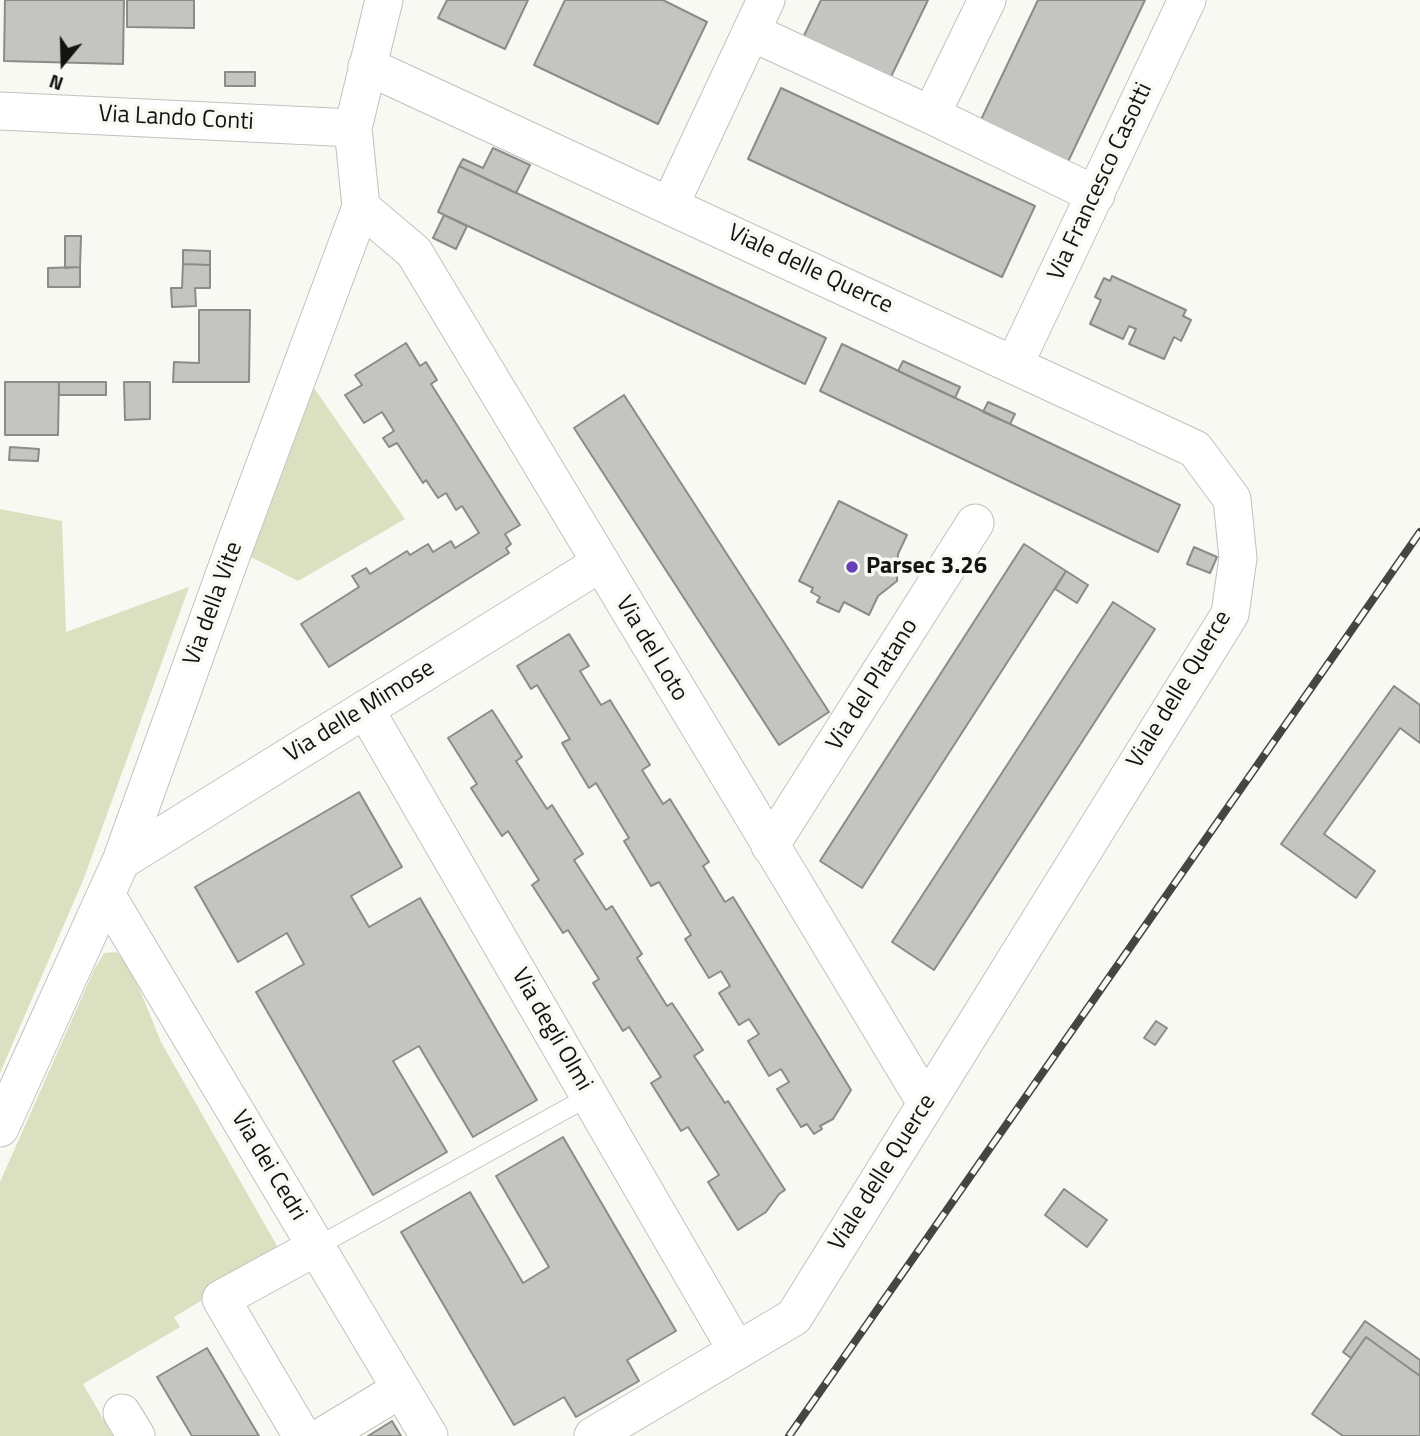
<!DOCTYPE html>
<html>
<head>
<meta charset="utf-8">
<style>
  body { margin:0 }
  #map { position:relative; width:1420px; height:1436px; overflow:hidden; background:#f8f9f3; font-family:"Titillium Web",sans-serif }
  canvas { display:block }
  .north { position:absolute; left:28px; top:28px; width:70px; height:70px; -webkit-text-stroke:5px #f8f9f3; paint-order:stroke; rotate:199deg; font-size:19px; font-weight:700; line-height:28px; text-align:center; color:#131311 }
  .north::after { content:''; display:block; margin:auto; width:24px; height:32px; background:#131311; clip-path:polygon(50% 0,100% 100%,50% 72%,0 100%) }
</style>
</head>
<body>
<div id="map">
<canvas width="1420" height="1436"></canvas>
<div class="north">N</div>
</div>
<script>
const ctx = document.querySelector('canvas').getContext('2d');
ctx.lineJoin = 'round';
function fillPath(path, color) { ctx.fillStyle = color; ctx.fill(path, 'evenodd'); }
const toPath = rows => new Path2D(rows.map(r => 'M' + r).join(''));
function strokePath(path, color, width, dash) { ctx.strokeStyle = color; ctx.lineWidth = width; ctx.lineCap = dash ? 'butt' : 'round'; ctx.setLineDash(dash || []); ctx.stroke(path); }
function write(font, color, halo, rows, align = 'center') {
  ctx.font = font + ' "Titillium Web",sans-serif'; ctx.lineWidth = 7; ctx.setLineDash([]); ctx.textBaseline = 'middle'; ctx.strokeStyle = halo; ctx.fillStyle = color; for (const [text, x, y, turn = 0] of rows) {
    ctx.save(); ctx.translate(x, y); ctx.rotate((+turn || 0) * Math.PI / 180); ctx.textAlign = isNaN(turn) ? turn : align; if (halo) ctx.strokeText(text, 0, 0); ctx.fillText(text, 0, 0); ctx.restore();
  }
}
const green = toPath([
  [314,388,405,519,298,581,251,557],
  [0,509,62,521,66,632,189,587,84,878,0,1073],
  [117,952,133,973,161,1042,281,1253,174,1317,180,1327,83,1384,113,1436,0,1436,0,1182,94,970,104,953]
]);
const building = toPath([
  [5,0,124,0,123,64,4,61,5,0],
  [127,0,194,0,194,28,127,27,127,0],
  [447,0,528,0,505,49,438,18,447,0],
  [565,0,663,0,707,22,658,124,534,65,565,0],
  [821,0,928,0,887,85,800,44,821,0],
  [1038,0,1145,0,1065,168,978,126,1038,0],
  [225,72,255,72,255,86,225,86,225,72],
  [781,88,1035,206,1002,277,748,159,781,88],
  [493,148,530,165,516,193,459,166,463,159,483,168,493,148],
  [459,166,826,338,805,384,438,212,459,166],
  [444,215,467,226,456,249,433,238,444,215],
  [65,236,81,236,80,267,65,268,65,236],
  [183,250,210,251,210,265,183,264,183,250],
  [183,264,210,265,210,288,195,288,196,306,172,307,171,288,182,288,183,264],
  [80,267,80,287,48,287,48,268,80,267],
  [1112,276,1186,310,1183,316,1191,320,1181,341,1174,337,1164,359,1129,344,1136,329,1129,326,1123,339,1090,324,1101,300,1095,297,1104,278,1110,281,1112,276],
  [199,310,250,310,249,382,173,382,174,362,199,363,199,310],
  [406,343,420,366,426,362,437,380,431,384,520,525,505,534,511,544,506,548,509,553,329,667,301,624,359,587,352,576,366,568,370,574,407,551,410,555,428,544,433,552,451,541,455,548,479,533,462,506,456,510,446,493,438,498,426,480,423,483,397,443,389,447,383,438,394,431,382,412,364,423,345,395,362,385,355,375,406,343],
  [842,344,1180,505,1158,552,820,391,842,344],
  [903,361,960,387,955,398,898,371,903,361],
  [5,382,59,382,58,435,5,435,5,382],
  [59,382,106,382,106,395,59,395,59,382],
  [124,382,150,382,150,419,125,420,124,382],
  [624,395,829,712,779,745,574,428,624,395],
  [988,402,1015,414,1010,424,983,412,988,402],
  [10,447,39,449,38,461,9,460,10,447],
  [839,501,907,535,898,554,897,581,878,596,869,615,844,602,839,612,817,602,820,597,811,592,813,588,799,581,839,501],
  [1024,544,1066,571,862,888,820,861,1024,544],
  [1194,547,1217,557,1210,573,1187,564,1194,547],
  [1066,571,1088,585,1077,603,1055,589,1066,571],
  [1113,602,1155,629,934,970,892,942,1113,602],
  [569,634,589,666,580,671,601,705,610,700,650,765,642,770,663,804,670,799,709,862,703,866,725,902,733,897,851,1090,833,1119,820,1126,822,1129,814,1134,807,1124,801,1127,777,1089,789,1082,781,1069,769,1076,748,1041,759,1034,749,1019,739,1025,719,993,730,986,721,971,709,978,685,939,691,935,659,882,651,886,624,841,629,838,596,783,589,788,562,743,570,739,537,685,531,689,517,666,569,634],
  [1394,686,1420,705,1420,743,1400,728,1324,834,1375,871,1356,898,1281,844,1394,686],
  [492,710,522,757,516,761,547,809,552,805,583,854,574,860,606,910,612,906,642,954,637,958,667,1006,672,1003,703,1050,694,1056,725,1103,728,1101,785,1190,779,1194,766,1212,738,1230,708,1182,719,1175,688,1127,681,1131,651,1083,661,1077,629,1027,623,1031,593,983,599,979,568,930,563,933,532,885,539,880,508,831,502,836,471,788,477,784,448,738,492,710],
  [359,792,402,867,351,896,369,927,420,898,537,1100,473,1137,419,1046,393,1061,447,1152,373,1195,256,992,304,964,287,933,238,962,195,887,359,792],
  [1156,1021,1167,1028,1155,1045,1144,1038,1156,1021],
  [563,1137,676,1331,627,1360,639,1381,576,1417,564,1397,514,1425,401,1232,470,1192,523,1283,549,1267,496,1176,563,1137],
  [1064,1189,1107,1220,1087,1247,1045,1215,1064,1189],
  [1365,1321,1420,1360,1420,1376,1366,1337,1351,1358,1343,1352,1365,1321],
  [1366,1337,1420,1376,1420,1436,1343,1436,1312,1414,1366,1337],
  [207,1348,259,1436,192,1436,157,1377,207,1348],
  [392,1421,401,1436,368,1436,392,1421]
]);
const lane = toPath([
  [316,1247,590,1096]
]);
const street = toPath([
  [751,32,931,115,1096,195],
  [367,66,1195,449,1232,499,1238,558,1230,614,794,1317,593,1436],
  [0,111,353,128],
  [931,115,987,0],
  [670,205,766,0],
  [361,207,414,252,926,1103],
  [1014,365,1187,0],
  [365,709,737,1351],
  [770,846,975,523],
  [121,861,599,564],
  [107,896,429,1436],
  [0,1128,121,861,235,545,361,207,353,128,384,0],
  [122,1413,136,1436],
  [302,1436,221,1299,316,1247],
  [323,1436,401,1389]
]);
const rail = toPath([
  [789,1436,1420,532]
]);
const markers = [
  [852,567,7,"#6840b8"]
];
const streetNames = [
  ["Via Lando Conti",176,119,3],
  ["Via Francesco Casotti",1101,182,-65],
  ["Viale delle Querce",810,270,25],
  ["Via della Vite",214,604,-70],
  ["Via del Loto",651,649,59],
  ["Via del Platano",873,685,-58],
  ["Viale delle Querce",1180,690,-59],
  ["Via delle Mimose",360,712,-32],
  ["Via degli Olmi",551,1030,60],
  ["Via dei Cedri",268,1166,59],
  ["Viale delle Querce",883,1173,-58]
];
const poiNames = [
  ["Parsec 3.26",866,567]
];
fillPath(green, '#dbe0c0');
fillPath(building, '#c4c5c0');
strokePath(building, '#8b8c87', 2);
strokePath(lane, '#c1c2bd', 20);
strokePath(street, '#c1c2bd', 39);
strokePath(lane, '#fff', 18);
strokePath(street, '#fff', 37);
strokePath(rail, '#454643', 8);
strokePath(rail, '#f8f9f3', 5, [16]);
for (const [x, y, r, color] of markers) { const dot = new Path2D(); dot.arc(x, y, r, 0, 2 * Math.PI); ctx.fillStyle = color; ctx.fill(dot); strokePath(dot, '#f8f9f3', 2.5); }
write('24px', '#131311', '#f8f9f3', streetNames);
write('bold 24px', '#131311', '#f8f9f3', poiNames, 'left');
</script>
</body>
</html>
